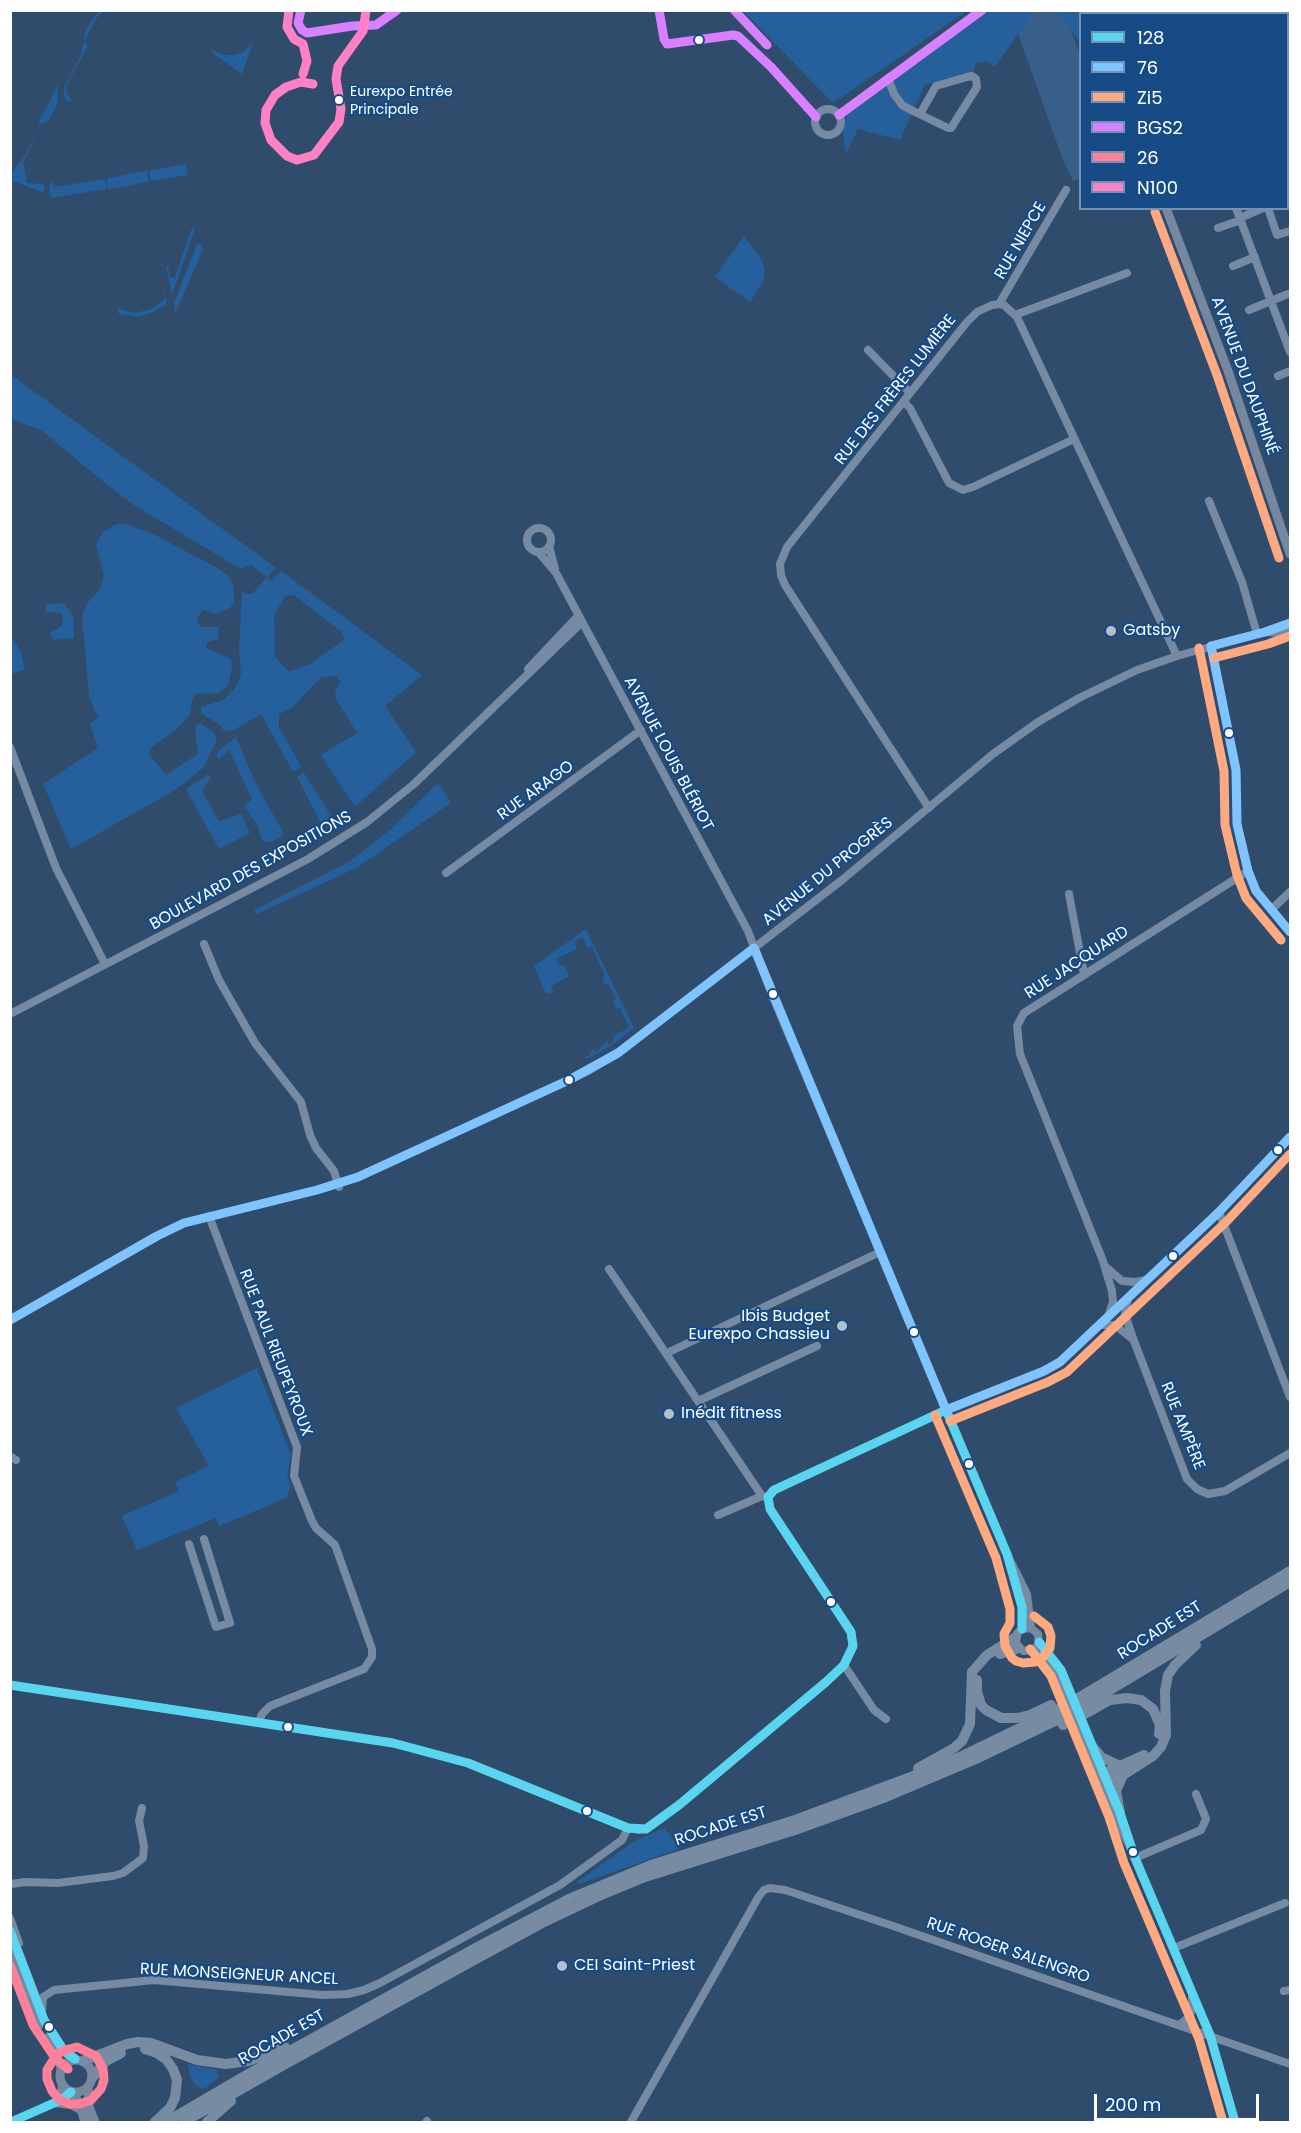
<!DOCTYPE html>
<html>
<head>
<meta charset="utf-8">
<style>
  body { margin:0 }
  #map { position:relative; width:1301px; height:2133px; overflow:hidden; background:#2f4c6d; font-family:Poppins,sans-serif }
  canvas { display:block }
  .frame { position:absolute; inset:0; border:12px solid #fff; pointer-events:none }
  .legend { position:absolute; left:1079px; top:12px; width:210px; height:198px; box-sizing:border-box; background:#164b86; border:2px solid #7393b6; margin:0; padding:8px 10px; list-style:none; font-size:18px; color:#fff }
  .legend li { display:flex; align-items:center; gap:12px; height:30px }
  .legend b { width:30px; border:2px solid #7393b6 }
  .scale { position:absolute; left:1094px; top:2094px; width:165px; height:27px; box-sizing:border-box; border:3px solid #fff; border-top:0; padding-left:8px; font-size:18px; line-height:21px; white-space:nowrap; color:#fff; -webkit-text-stroke:4px #164b86; paint-order:stroke }
</style>
</head>
<body>
<div id="map">
<canvas width="1301" height="2133"></canvas>
<div class="frame"></div>
<ul class="legend">
<li><b style="height:8px;background:#5ad5f0"></b>128</li>
<li><b style="height:8px;background:#80c4ff"></b>76</li>
<li><b style="height:8px;background:#ffa980"></b>Zi5</li>
<li><b style="height:8px;background:#d880ff"></b>BGS2</li>
<li><b style="height:8px;background:#ff8098"></b>26</li>
<li><b style="height:8px;background:#ff80c5"></b>N100</li>
</ul>
<div class="scale">200 m</div>
</div>
<script>
const ctx = document.querySelector('canvas').getContext('2d');
ctx.lineJoin = 'round';
function fillPath(path, color) { ctx.fillStyle = color; ctx.fill(path, 'evenodd'); }
const toPath = rows => new Path2D(rows.map(r => 'M' + r).join(''));
function strokePath(path, color, width, dash) { ctx.strokeStyle = color; ctx.lineWidth = width; ctx.lineCap = dash ? 'butt' : 'round'; ctx.setLineDash(dash || []); ctx.stroke(path); }
function write(font, color, halo, rows, align = 'center') {
  ctx.font = font + ' Poppins,sans-serif'; ctx.lineWidth = 4.5; ctx.setLineDash([]); ctx.textBaseline = 'middle'; ctx.strokeStyle = halo; ctx.fillStyle = color; for (const [text, x, y, turn = 0] of rows) {
    ctx.save(); ctx.translate(x, y); ctx.rotate((+turn || 0) * Math.PI / 180); ctx.textAlign = isNaN(turn) ? turn : align; if (halo) ctx.strokeText(text, 0, 0); ctx.fillText(text, 0, 0); ctx.restore();
  }
}
const green = toPath([
  [101,10,104,11,97,17,84,42,88,45,66,87,67,94,72,100,69,102,64,97,64,89,81,55,86,30,92,19],
  [743,11,967,11,833,103],
  [988,11,1034,11,995,67,987,61,976,63,973,73,925,85,900,140,858,129,846,154,843,132,847,114],
  [1058,11,1091,11,1092,13,1080,14,1080,43],
  [253,43,242,74,211,52,212,50,223,55,236,55,245,51],
  [59,83,57,93,58,103,48,121,38,124,27,145],
  [40,128,23,162,27,183,43,184,45,189,42,192,10,180,15,168,22,160],
  [186,164,188,175,151,181,149,171],
  [147,171,149,182,108,189,107,178],
  [105,179,107,189,51,198,49,185,53,181,54,187],
  [192,228,195,229,172,294,166,267,168,266,170,278,175,277],
  [744,236,762,261,765,269,763,282,750,302,715,277],
  [197,244,201,245,203,249,175,314,174,303],
  [164,291,165,291,167,303,154,312,138,317,118,313,117,308,134,313,152,309,165,299],
  [10,374,276,568,267,577,271,581,281,571,422,675,385,706,416,752,355,807,321,755,357,733,336,699,335,690,341,682,337,676,321,677,292,708,279,714,279,728,301,766,293,772,261,714,232,731,223,730,220,725,201,713,201,707,223,700,236,687,241,674,239,652,242,590,247,594,252,594,267,577,251,565,241,569,137,507,105,483,41,430,11,419],
  [294,595,340,631,345,639,312,663,289,672,275,656,274,615,285,596],
  [124,523,157,536,221,570,229,577,234,587,234,602,230,608,216,614,203,610,197,618,200,627,219,627,218,639,207,642,206,648,231,659,232,668,228,685,219,693,195,694,192,701,190,715,176,730,153,746,148,753,166,775,198,754,195,732,196,726,200,723,213,732,217,740,203,768,175,790,71,849,43,784,98,748,90,724,99,716,95,711,89,696,84,637,82,628,83,612,89,601,100,589,104,576,96,545,102,533,114,525],
  [64,603,73,615,74,638,53,640,50,633,63,625,61,613,45,612,46,605],
  [10,634,21,652,25,670,11,674],
  [236,737,255,782,284,834,272,842,265,842,261,838,258,826,244,806,252,799,229,750,219,759,216,757,218,751],
  [304,773,333,819,322,825,297,777],
  [208,775,211,778,202,791,219,821,241,814,250,833,219,849,186,789],
  [438,783,451,803,356,868,257,914,254,910,349,862,391,829],
  [586,929,634,1028,615,1043,597,1054,594,1054,594,1056,585,1059,586,1056,590,1056,589,1053,593,1049,596,1052,608,1040,608,1045,613,1043,614,1035,629,1028,620,1008,616,1009,613,1001,616,1000,609,984,605,985,602,978,605,976,592,947,588,948,582,937,575,941,577,949,556,959,558,964,565,967,569,976,551,986,553,992,549,994,545,992,534,966],
  [257,1368,291,1455,287,1475,291,1486,286,1498,219,1526,216,1518,137,1550,122,1516,179,1491,175,1482,209,1466,176,1408],
  [665,1828,679,1849,579,1884,577,1882,636,1840],
  [188,2064,217,2070,219,2077,204,2089,196,2086,190,2077]
]);
const water = toPath([
  [1034,10,1058,11,1070,28,1078,50,1080,50,1080,178,1073,181,1063,160,1018,34]
]);
const minor = toPath([
  [1272,10,1275,14],
  [1288,28,1290,32],
  [888,78,894,94,902,105,913,111,948,128,951,128,977,87,976,79,972,76,967,77,936,86,920,114],
  [1288,84,1290,83],
  '815 122a13 13 0 1 1 26 0a13 13 0 1 1-26 0Z',
  [839,115,983,10],
  [1236,208,1290,352],
  [1268,208,1277,235,1290,231],
  [1240,218,1263,208],
  [1218,228,1241,220],
  [1233,266,1255,257],
  [999,304,1066,190],
  [1249,310,1288,294],
  [1015,315,1127,273],
  [868,350,910,393],
  [1278,376,1290,371],
  [904,402,910,408,949,483,963,490,973,487,1074,439],
  [1209,501,1242,582,1257,634],
  '527 540a12 12 0 1 1 24 0a12 12 0 1 1-24 0Z',
  [549,546,555,569],
  [539,553,556,573,748,931,772,995,1007,1554,1027,1594,1031,1628],
  [1266,632,1278,633,1290,631],
  [1211,646,1236,770,1237,824,1248,871,1256,891,1290,932],
  [528,669,578,616],
  [10,747,56,868,105,964],
  [929,808,785,585,781,575,780,564,787,547,967,322,977,312,992,305,999,304,1004,305,1017,317,1177,656],
  [446,873,641,730],
  [1069,894,1084,974],
  [1271,910,1290,892],
  [204,944,219,980,255,1043,301,1102,310,1135,316,1148,334,1171,339,1187],
  [10,1014,308,859,367,822,414,784,582,622],
  [1219,1212,1290,1397],
  [209,1216,297,1447,294,1476,312,1521,316,1528,335,1545,372,1649,372,1657,364,1669,270,1706,262,1714,259,1722],
  [1107,1268,1122,1281,1135,1282,1146,1280],
  [609,1269,762,1496],
  [1128,1299,1125,1314,1134,1341,1187,1479,1197,1489,1208,1494,1225,1491,1290,1453],
  [1109,1314,1113,1302,1112,1291,1103,1261,1020,1054,1017,1026,1024,1013,1248,871],
  [10,1320,157,1236,184,1223,317,1190,358,1177,588,1071,618,1053,754,948,842,880,993,754,1038,722,1079,698,1137,670,1177,656,1265,632,1290,623],
  [1100,1325,1115,1325,1131,1338],
  [667,1353,880,1252],
  [698,1401,817,1346],
  [10,1456,16,1460],
  [768,1497,774,1490,791,1482,946,1410,1044,1371,1060,1362,1219,1212,1290,1137],
  [718,1515,762,1496,767,1497],
  [189,1544,216,1627,230,1623,204,1539],
  [1013,1573,1022,1607,1022,1629,1017,1633,1016,1642,1019,1648,1024,1651,1033,1650,1039,1644,1038,1634,1031,1628,1022,1629],
  [1039,1642,1061,1670,1125,1828],
  [1032,1651,1042,1656,1057,1677,1102,1788,1135,1858,1210,2035,1235,2122],
  [844,1665,874,1710,886,1719],
  [10,1685,393,1743,468,1763,628,1828,639,1830,646,1829,679,1805,826,1682,844,1665,853,1646,851,1632,770,1509,768,1497],
  [1135,1858,1201,1830,1206,1819,1196,1794],
  [11,1884,25,1882,58,1883,113,1876,123,1873,143,1858,144,1846,139,1821,142,1808],
  [10,1918,19,1943],
  [1174,1948,1285,1903],
  [10,1950,31,2006,40,2025],
  [1284,1991,1290,1990],
  [42,2010,43,1997,54,1990,154,1980,323,1995,348,1994,364,1990,380,1983,560,1885,622,1840,628,1828],
  [1179,2025,1190,2016,1192,2008,1192,1997],
  [56,2100,61,2094,62,2085],
  [55,2103,71,2105,82,2111],
  [11,2122,63,2099,71,2092],
  [426,2122,427,2121],
  [631,2122,759,1896,764,1890,770,1888,785,1890,896,1927,1290,2064]
]);
const major = toPath([
  [1097,10,1097,14],
  [1166,208,1228,371,1290,554],
  [10,1930,44,2020,64,2051,75,2059],
  [47,2038,57,2056,61,2068],
  '60 2076a16 16 0 1 1 32 0a16 16 0 1 1-32 0Z',
  [88,2087,89,2107,95,2122],
  [72,2092,79,2103,85,2122]
]);
const highway = toPath([
  [1000,1654,1019,1648],
  [977,1680,977,1691,981,1705,986,1710,1001,1718,1017,1718,1030,1715,1051,1705],
  [1085,1694,1290,1571],
  [1090,1702,1290,1582],
  [1092,1710,1110,1700,1127,1698,1141,1700,1153,1709,1160,1725,1159,1734],
  [1092,1746,1101,1757,1118,1765],
  [918,1768,954,1748,962,1741,970,1724,972,1672,987,1655,1016,1637],
  [1096,1773,1109,1780,1123,1775,1153,1756,1161,1747,1166,1735,1165,1691,1168,1675,1175,1665,1196,1645],
  [1100,1782,1109,1771,1144,1755],
  [1120,1813,1116,1791,1123,1775],
  [145,2049,157,2053,166,2059,173,2069,177,2080,175,2098,170,2108,155,2122],
  [83,2061,127,2044,138,2042,151,2043,197,2060,226,2064,248,2061,285,2047],
  [92,2078,106,2061,121,2053],
  [166,2122,248,2074,470,1951,571,1898,651,1865,795,1820,911,1777,960,1757,1053,1712],
  [184,2122,282,2066,474,1960,542,1923,599,1896,645,1877,795,1830,886,1797,976,1759,1057,1720],
  [207,2122,231,2101]
]);
const highwayBridge = toPath([
  [1053,1712,1085,1694],
  [1057,1720,1090,1702],
  [1063,1725,1092,1710]
]);
const bus1 = toPath([
  [946,1410,1007,1554,1022,1607,1022,1629],
  [768,1497,774,1490,946,1410],
  [1039,1642,1061,1670,1120,1813,1135,1858,1210,2035,1235,2122],
  [10,1685,393,1743,468,1763,628,1828,646,1829,679,1805,826,1682,844,1665,853,1646,851,1632,770,1509,768,1497],
  [10,1931,44,2020,64,2051,75,2059],
  [11,2122,63,2099,71,2092]
]);
const bus2 = toPath([
  [1211,646,1236,770,1237,824,1248,871,1256,891,1290,932],
  [1211,646,1265,632,1290,623],
  [754,948,946,1410],
  [10,1320,157,1236,184,1223,317,1190,358,1177,569,1080,618,1053,754,948],
  [946,1410,1044,1371,1060,1362,1219,1212,1290,1137]
]);
const bus3 = toPath([
  [1155,212,1217,375,1279,558],
  [1199,648,1224,771,1225,825,1237,875,1246,898,1281,940],
  [1214,658,1268,644,1290,636],
  [935,1415,996,1558,1010,1609,1010,1623,1004,1634,1005,1646,1012,1658,1016,1661,1023,1663,1035,1662,1043,1657,1050,1648,1051,1636,1048,1627,1034,1616],
  [950,1421,1048,1382,1067,1372,1227,1221,1290,1154],
  [1030,1649,1051,1676,1109,1817,1124,1863,1199,2039,1223,2122]
]);
const bus4 = toPath([
  [301,10,298,23,302,30,307,33,352,26,376,25,397,10],
  [659,10,664,39,667,44,733,35,738,36,771,67,816,117],
  [734,10,767,45],
  [839,115,982,10]
]);
const bus5 = toPath([
  [10,1965,33,2025,55,2058,68,2069],
  [104,2080,101,2089,91,2100,80,2104,70,2104,60,2100,52,2091,47,2079,47,2070,57,2054,65,2050,77,2047,96,2056,103,2069,104,2078]
]);
const bus6 = toPath([
  [289,10,287,27,294,39,303,44,307,61,303,74],
  [313,84,301,82,286,87,275,95,266,110,265,123,271,140,287,156,297,160,314,155,339,122,341,109,336,79,338,66,363,31,366,11]
]);
const markers = [
  [699,40,5,"#fff"],
  [339,100,5,"#fff"],
  [1111,631,6,"#b6c0cc"],
  [1229,733,5,"#fff"],
  [773,994,5,"#fff"],
  [569,1080,5,"#fff"],
  [1278,1150,5,"#fff"],
  [1173,1256,5,"#fff"],
  [842,1326,6,"#b6c0cc"],
  [914,1332,5,"#fff"],
  [669,1414,6,"#b6c0cc"],
  [969,1464,5,"#fff"],
  [831,1602,5,"#fff"],
  [288,1727,5,"#fff"],
  [587,1811,5,"#fff"],
  [1133,1852,5,"#fff"],
  [562,1966,6,"#b6c0cc"],
  [49,2027,5,"#fff"]
];
const busNames = [
  ["Eurexpo Entrée",350,92],
  ["Principale",350,110]
];
const streetNames = [
  ["RUE NIEPCE",1021,241,-60],
  ["AVENUE DU DAUPHINÉ",1244,376,70],
  ["RUE DES FRÈRES LUMIÈRE",896,390,-52],
  ["AVENUE LOUIS BLÉRIOT",668,754,62],
  ["RUE ARAGO",536,791,-36],
  ["BOULEVARD DES EXPOSITIONS",251,871,-29],
  ["AVENUE DU PROGRÈS",828,872,-39],
  ["RUE JACQUARD",1077,963,-33],
  ["RUE PAUL RIEUPEYROUX",275,1353,69],
  ["RUE AMPÈRE",1182,1426,68],
  ["ROCADE EST",1160,1631,-32],
  ["ROCADE EST",721,1827,-18],
  ["RUE ROGER SALENGRO",1008,1951,19],
  ["RUE MONSEIGNEUR ANCEL",239,1975,3],
  ["ROCADE EST",282,2038,-29]
];
const poiNames = [
  ["Gatsby",1123,631],
  ["Ibis Budget",830,1317,"right"],
  ["Eurexpo Chassieu",830,1335,"right"],
  ["Inédit fitness",681,1414],
  ["CEI Saint-Priest",574,1966]
];
fillPath(green, '#25609c');
fillPath(water, '#385f89');
strokePath(minor, '#768ba3', 8);
strokePath(major, '#7588a0', 9);
strokePath(highway, '#778ca3', 10);
strokePath(highwayBridge, '#778ca3', 10);
strokePath(bus1, '#5ad5f0', 9);
strokePath(bus2, '#80c4ff', 9);
strokePath(bus3, '#ffa980', 9);
strokePath(bus4, '#d880ff', 9);
strokePath(bus5, '#ff8098', 9);
strokePath(bus6, '#ff80c5', 9);
for (const [x, y, r, color] of markers) { const dot = new Path2D(); dot.arc(x, y, r, 0, 2 * Math.PI); ctx.fillStyle = color; ctx.fill(dot); strokePath(dot, '#164b86', 2); }
write('14px', '#fff', '#164b86', busNames, 'left');
write('16px', '#fff', '#164b86', streetNames);
write('16px', '#fff', '#164b86', poiNames, 'left');
</script>
</body>
</html>
